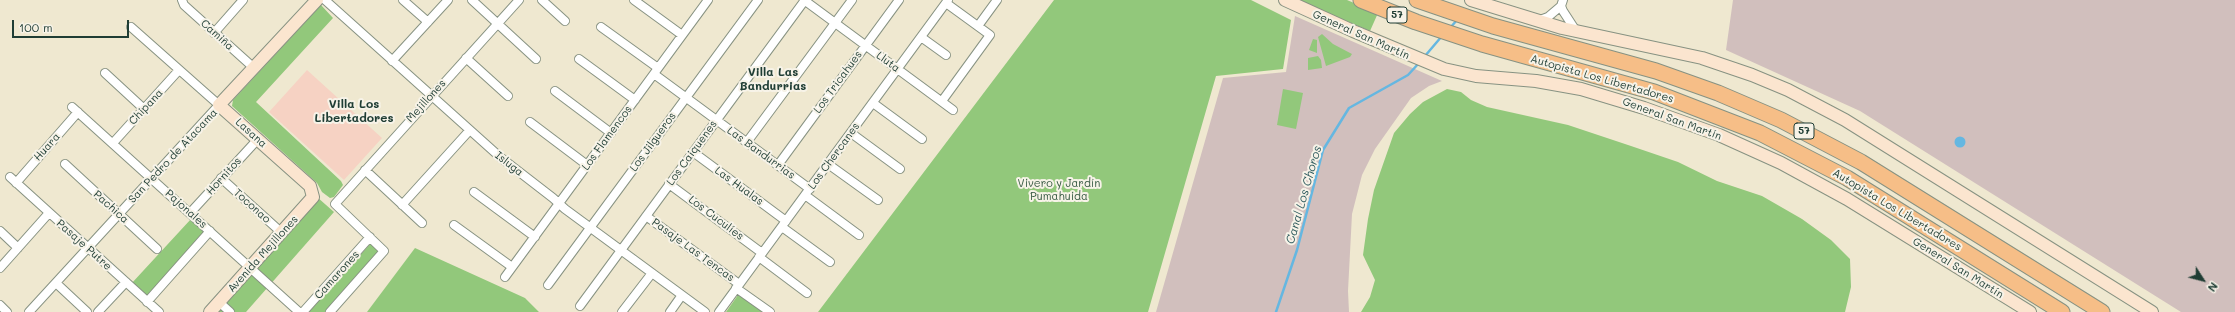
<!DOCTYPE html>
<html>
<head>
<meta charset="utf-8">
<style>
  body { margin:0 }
  #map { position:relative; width:2235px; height:312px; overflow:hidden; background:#efe8d0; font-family:Mali,sans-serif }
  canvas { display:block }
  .north { position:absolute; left:2183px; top:260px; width:40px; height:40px; -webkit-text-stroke:3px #f7f3e8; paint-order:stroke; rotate:126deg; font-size:11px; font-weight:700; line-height:16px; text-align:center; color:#1f3d34 }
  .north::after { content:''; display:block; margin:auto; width:14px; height:18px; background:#1f3d34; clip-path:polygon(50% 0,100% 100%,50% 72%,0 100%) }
  .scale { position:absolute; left:12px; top:20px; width:117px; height:18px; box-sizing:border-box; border:2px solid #1f3d34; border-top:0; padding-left:5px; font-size:12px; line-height:14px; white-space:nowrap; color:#1f3d34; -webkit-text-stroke:3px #f7f3e8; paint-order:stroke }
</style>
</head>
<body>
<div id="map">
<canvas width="2235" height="312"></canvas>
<div class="north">N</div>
<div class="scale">100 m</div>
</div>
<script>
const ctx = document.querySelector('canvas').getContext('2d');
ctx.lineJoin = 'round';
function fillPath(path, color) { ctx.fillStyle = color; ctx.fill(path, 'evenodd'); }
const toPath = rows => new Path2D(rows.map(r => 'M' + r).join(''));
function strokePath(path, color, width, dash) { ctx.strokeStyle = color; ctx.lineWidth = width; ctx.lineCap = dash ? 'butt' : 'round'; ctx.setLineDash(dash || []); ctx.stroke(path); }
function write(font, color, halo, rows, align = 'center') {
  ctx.font = font + ' Mali,sans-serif'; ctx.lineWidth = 4; ctx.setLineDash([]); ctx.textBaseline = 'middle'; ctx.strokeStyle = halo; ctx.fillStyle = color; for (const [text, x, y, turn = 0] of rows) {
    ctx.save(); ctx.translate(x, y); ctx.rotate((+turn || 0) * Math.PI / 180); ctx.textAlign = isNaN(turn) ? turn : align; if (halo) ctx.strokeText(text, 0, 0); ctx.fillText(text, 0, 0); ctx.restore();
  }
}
const built = toPath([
  [307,70,382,138,344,180,269,112]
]);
const industrial = toPath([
  [1733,0,2235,0,2235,312,2181,312,1860,111,1726,50],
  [1295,16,1442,81,1429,86,1411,98,1375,149,1362,175,1352,214,1348,291,1349,312,1156,312,1223,78,1286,72]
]);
const green = toPath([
  [1054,0,1251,0,1291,20,1283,69,1216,76,1148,312,818,312],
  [1297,0,1347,0,1378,13,1370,31],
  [321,5,333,18,256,102,341,181,343,185,334,197,330,198,322,192,317,183,232,106,233,100],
  [1322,34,1333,44,1352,54,1350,57,1326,66,1318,37],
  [1313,39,1317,40,1317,53,1309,50],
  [1318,56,1321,60,1322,68,1308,70,1308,58],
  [1283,89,1303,93,1296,129,1277,125],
  [1447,89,1461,92,1471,100,1487,107,1568,125,1631,146,1678,162,1717,181,1762,196,1802,219,1831,240,1850,259,1851,287,1845,312,1361,312,1370,297,1375,280,1363,255,1368,219,1374,190,1394,133,1410,114,1423,102],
  [317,197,334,212,246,312,214,312],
  [191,219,204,231,204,234,149,296,145,296,131,284],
  [371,243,379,251,327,312,309,312],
  [415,248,525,298,539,312,367,312],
  [738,295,744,296,766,312,726,312]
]);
const water = toPath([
  '1954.5 142a5.5 5.5 0 1 1 11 0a5.5 5.5 0 1 1-11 0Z'
]);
const stream = toPath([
  [1450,28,1457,20],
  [1425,56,1442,36],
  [1276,312,1297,250,1323,150,1349,108,1408,75,1419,63]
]);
const street = toPath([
  [182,0,184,5,254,68],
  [325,0,500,157,553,198,565,209,705,312],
  [403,0,428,22],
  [472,0,536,59],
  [542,0,565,21],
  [634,0,682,35],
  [804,0,953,110],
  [1563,0,1561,6,1563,11,1576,31],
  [1537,21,1548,17,1561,6],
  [978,26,997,0],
  [601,27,658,68],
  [214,33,243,0],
  [921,37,946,55],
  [466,58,508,96],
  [579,59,635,100],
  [392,61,448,0],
  [105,73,144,109],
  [654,74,810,189],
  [555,91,611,133],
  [942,101,990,35,946,3],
  [873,103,922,139],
  [72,107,299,312],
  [530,122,587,165],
  [851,133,900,169],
  [747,142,852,0],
  [113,143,179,70],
  [693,152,786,221],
  [65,164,157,249],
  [828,164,878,200],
  [778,165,899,0],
  [365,170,422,223],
  [10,177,159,312],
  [221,178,282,233],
  [16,183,78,112],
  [669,184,762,253],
  [474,192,535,237],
  [805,195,859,235],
  [402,205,469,131],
  [190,213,258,139],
  [646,216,739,284],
  [454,225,512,267],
  [782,227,830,262],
  [0,231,18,248],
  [759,257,807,293],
  [0,268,49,213],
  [505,277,708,0],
  [56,283,87,312],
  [548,285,758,0],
  [736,288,770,312],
  [147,302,210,231],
  [219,302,230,312],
  [0,305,7,312],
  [580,306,805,0],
  [29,312,219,105,131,27],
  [98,312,126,282],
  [303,312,370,237],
  [330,312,384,251,335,204,519,0],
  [622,312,652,273],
  [670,312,682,295],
  [719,312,948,0]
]);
const secondary = toPath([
  [1285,0,1353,31,1444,69,1476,76,1536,81,1581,89,1644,108,1719,135,1781,163,1847,199,2030,312],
  [1471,0,1562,28,1702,58,1752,75,1788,90,1845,120,2152,312],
  [210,312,313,197,310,186,219,105,317,0]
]);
const highway = toPath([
  [1361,0,1416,22,1482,44,1654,92,1760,133,1847,178,2062,312],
  [1417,0,1493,26,1656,71,1718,93,1781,120,1861,162,2102,312]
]);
const shields = [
  [1397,15,20],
  [1804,131,20]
];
const shieldNames = [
  ["57",1397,15],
  ["57",1804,131]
];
const streetNames = [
  ["Camiña",217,35,42],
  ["General San Martín",1361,35,24],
  ["Lluta",888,62,36],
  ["Autopista Los Libertadores",1602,79,16],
  ["Los Tricahues",838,82,-54],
  ["Mejillones",426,101,-48],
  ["Chipana",146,107,-47],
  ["General San Martín",1672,119,20],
  ["Lasana",251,133,42],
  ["Los Flamencos",607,138,-54],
  ["Los Jilgueros",653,142,-54],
  ["Huara",47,147,-48],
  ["Los Caiquenes",692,153,-54],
  ["Las Bandurrias",761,153,36],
  ["San Pedro de Atacama",173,156,-47],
  ["Los Chercanes",834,156,-54],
  ["Isluga",509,164,38],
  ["Hornitos",224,176,-48],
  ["Las Hualas",739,186,36],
  ["Toconao",252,206,42],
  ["Pachica",111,207,42],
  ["Pajonales",186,209,42],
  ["Autopista Los Libertadores",1897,210,31],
  ["Los Cuculíes",716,218,37],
  ["Pasaje Putre",84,245,42],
  ["Pasaje Las Tencas",693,250,36],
  ["Avenida Mejillones",263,254,-48],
  ["General San Martín",1958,268,32],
  ["Camarones",337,275,-48]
];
const parkNames = [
  ["Vivero y Jardín",1059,184],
  ["Pumahuida",1059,197]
];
const neighbourhoodNames = [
  ["Villa Las",773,72],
  ["Bandurrias",773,86],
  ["Villa Los",354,104],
  ["Libertadores",354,118]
];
const waterNames = [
  ["Canal Los Choros",1304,195,-74]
];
fillPath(built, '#f6d2c3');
fillPath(industrial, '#d1bfbd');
fillPath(green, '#92c87b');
fillPath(water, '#65b7e1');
strokePath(stream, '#65b7e1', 2.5);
strokePath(street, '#879282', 10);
strokePath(secondary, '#879282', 14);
strokePath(highway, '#879282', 17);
strokePath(street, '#fff', 8);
strokePath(secondary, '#fbe5cf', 12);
strokePath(highway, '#f6be87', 15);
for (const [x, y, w] of shields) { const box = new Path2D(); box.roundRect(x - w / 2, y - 8, w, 16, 3); ctx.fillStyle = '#f7f3e8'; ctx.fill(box); strokePath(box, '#1f3d34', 1); }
write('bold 10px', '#1f3d34', null, shieldNames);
write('11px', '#1f3d34', '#f7f3e8', streetNames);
write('11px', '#365942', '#f7f3e8', parkNames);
write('bold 12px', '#1f3d34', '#f7f3e8', neighbourhoodNames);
write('italic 12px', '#305c5f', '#f7f3e8', waterNames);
</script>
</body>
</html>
